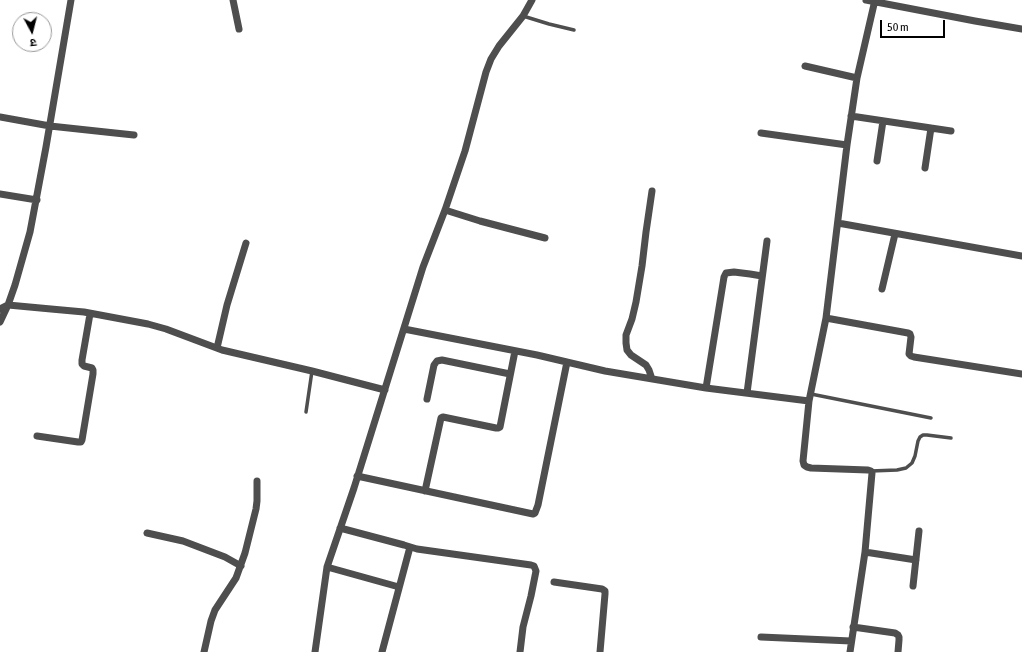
<!DOCTYPE html>
<html>
<head>
<meta charset="utf-8">
<style>
  body { margin:0 }
  #map { position:relative; width:1022px; height:652px; overflow:hidden; background:#fff; font-family:"Asap Condensed","Noto Sans Devanagari",sans-serif }
  canvas { display:block }
  .north { position:absolute; left:12px; top:12px; width:40px; height:40px; box-sizing:border-box; background:#fff; border:1px solid #999; border-radius:50%; rotate:173deg; font-size:11px; font-weight:700; line-height:16px; text-align:center; color:#000 }
  .north::after { content:''; display:block; margin:auto; width:14px; height:18px; background:#000; clip-path:polygon(50% 0,100% 100%,50% 72%,0 100%) }
  .scale { position:absolute; left:880px; top:20px; width:65px; height:18px; box-sizing:border-box; border:2px solid #000; border-top:0; padding-left:5px; font-size:12px; line-height:14px; white-space:nowrap; color:#000; -webkit-text-stroke:3px #fff; paint-order:stroke }
</style>
</head>
<body>
<div id="map">
<canvas width="1022" height="652"></canvas>
<div class="north">उ</div>
<div class="scale">50 m</div>
</div>
<script>
const ctx = document.querySelector('canvas').getContext('2d');
ctx.lineJoin = 'round';
const toPath = rows => new Path2D(rows.map(r => 'M' + r).join(''));
function strokePath(path, color, width, dash) { ctx.strokeStyle = color; ctx.lineWidth = width; ctx.lineCap = dash ? 'butt' : 'round'; ctx.setLineDash(dash || []); ctx.stroke(path); }
const lane = toPath([
  [523,16,549,24,574,30],
  [811,394,931,418],
  [306,412,312,371],
  [871,471,897,470,906,468,912,463,915,456,918,441,920,437,923,435,927,435,951,438]
]);
const street = toPath([
  [233,0,239,29],
  [866,0,975,21,1022,29],
  [805,66,857,78],
  [851,116,951,131],
  [0,117,50,126,115,133,134,135],
  [761,133,847,145],
  [877,161,883,121],
  [925,168,931,128],
  [0,194,37,200],
  [445,210,480,221,545,238],
  [838,223,1022,256],
  [882,289,895,234],
  [0,309,8,305,51,309,84,312,148,324,166,329,222,350,312,371,385,390],
  [826,318,908,333,910,334,911,337,909,354,911,356,914,357,1022,374],
  [0,322,8,305,15,285,30,232,46,147,71,0],
  [404,329,537,355,605,371,706,388,809,401,826,318,847,145,857,78,875,0],
  [217,348,227,305,246,243],
  [652,379,649,370,646,365,631,355,627,350,626,343,626,335,632,319,636,302,642,266,646,232,652,191],
  [706,388,724,277,726,273,734,272,750,274,762,276],
  [747,393,767,241],
  [427,399,434,365,437,361,442,360,510,374],
  [809,401,803,461,804,465,807,467,811,468,868,470,871,471,872,473,865,552,850,652],
  [37,436,78,442,81,442,82,440,93,374,93,370,92,368,84,366,82,364,82,360,90,314],
  [357,476,533,514,535,513,538,505,567,362],
  [425,491,441,418,443,417,496,428,498,428,500,427,515,351],
  [340,528,404,545,417,549,531,565,534,566,536,571,531,596,523,627,520,652],
  [147,533,183,541,225,557,241,566],
  [865,552,916,560],
  [327,567,399,587],
  [554,582,602,589,605,591,605,594,600,652],
  [913,586,919,531],
  [853,627,895,633,898,635,899,637,899,640,898,652],
  [761,637,851,641],
  [204,652,211,621,215,610,236,578,245,553,256,509,257,501,257,481],
  [315,652,327,567,354,488,423,267,445,210,465,151,486,72,491,59,499,46,523,16,532,0],
  [382,652,410,547]
]);
strokePath(lane, '#4e4e4e', 3.5);
strokePath(street, '#4e4e4e', 7);
</script>
</body>
</html>
